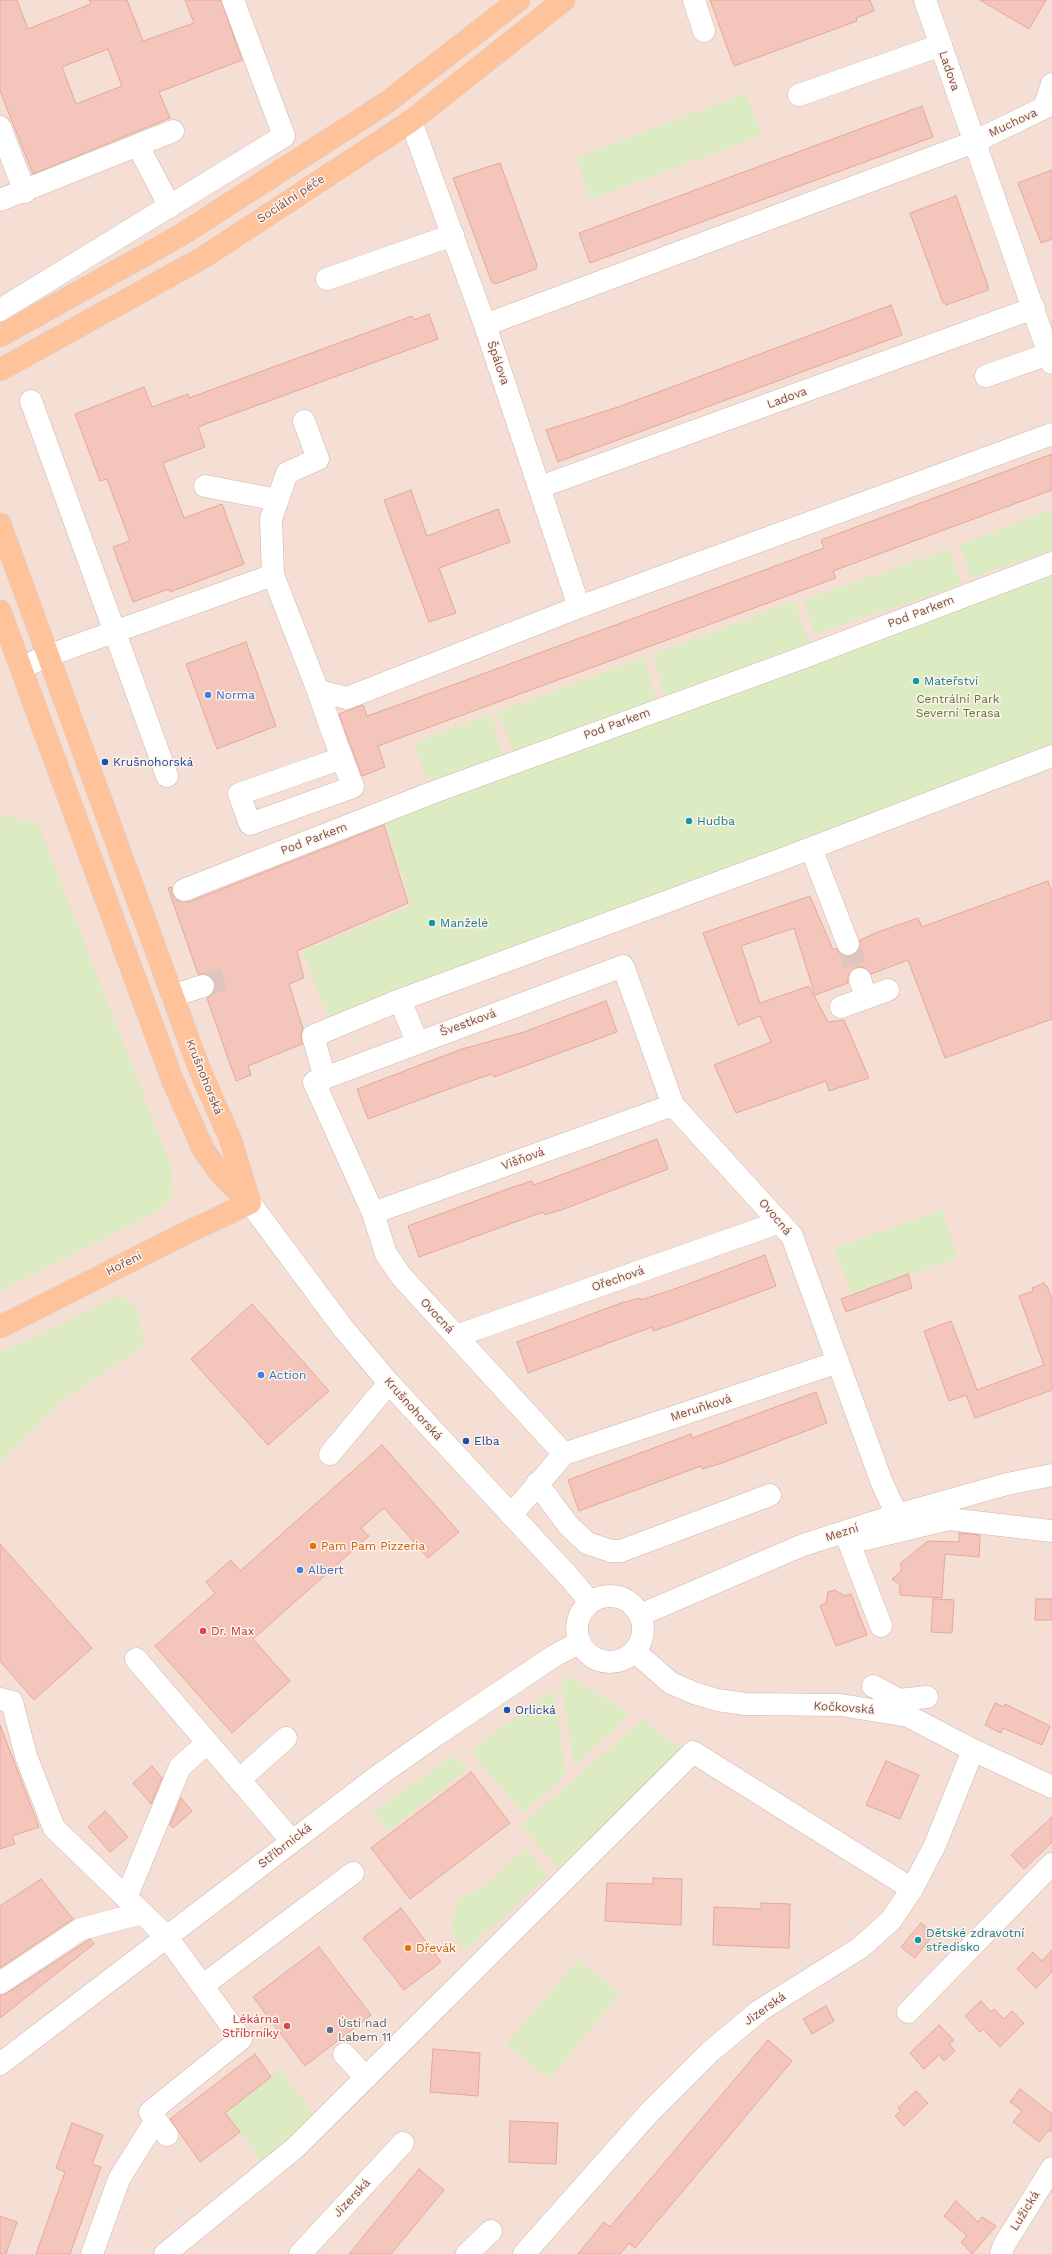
<!DOCTYPE html>
<html>
<head>
<meta charset="utf-8">
<style>
  body { margin:0 }
  canvas { display:block; background:#fdeee5 }
</style>
</head>
<body>
<canvas width="1052" height="2254"></canvas>
<script>
const ctx = document.querySelector('canvas').getContext('2d');
ctx.lineJoin = 'round';
function fillPath(path, color) { ctx.fillStyle = color; ctx.fill(path, 'evenodd'); }
const toPath = rows => new Path2D(rows.map(r => 'M' + r).join(''));
function strokePath(path, color, width, dash) { ctx.strokeStyle = color; ctx.lineWidth = width; ctx.lineCap = dash ? 'butt' : 'round'; ctx.setLineDash(dash || []); ctx.stroke(path); }
function write(font, color, halo, rows, align = 'center') {
  ctx.font = font + ' "Work Sans",sans-serif'; ctx.lineWidth = 3; ctx.setLineDash([]); ctx.textBaseline = 'middle'; ctx.strokeStyle = halo; ctx.fillStyle = color; for (const [text, x, y, turn = 0] of rows) {
    ctx.save(); ctx.translate(x, y); ctx.rotate((+turn || 0) * Math.PI / 180); ctx.textAlign = isNaN(turn) ? turn : align; if (halo) ctx.strokeText(text, 0, 0); ctx.fillText(text, 0, 0); ctx.restore();
  }
}
const residential = toPath([
  [0,0,1052,0,1052,2254,0,2254]
]);
const green = toPath([
  [746,93,761,136,590,199,576,158],
  [1052,509,1052,550,971,578,960,545],
  [950,549,961,585,815,634,803,600],
  [1052,572,1052,770,442,991,335,1037,303,951,412,906,384,820],
  [794,601,809,643,665,699,653,655],
  [644,657,656,701,513,752,498,712],
  [491,714,503,757,437,781,425,777,414,743],
  [0,814,39,825,172,1169,174,1194,162,1209,0,1291],
  [943,1210,957,1258,852,1294,834,1248],
  [121,1295,137,1310,145,1346,62,1400,0,1462,0,1353],
  [569,1676,630,1714,574,1766,561,1684],
  [553,1689,566,1774,523,1814,471,1751],
  [642,1720,682,1749,558,1868,521,1825],
  [454,1755,467,1770,388,1831,374,1812],
  [526,1848,548,1876,465,1951,450,1930,459,1899,483,1888],
  [578,1960,620,1993,550,2079,506,2045],
  [280,2070,319,2121,266,2165,225,2113]
]);
const building = toPath([
  [0,0,17,0,28,29,91,4,89,0,127,0,143,41,194,23,185,0,221,0,242,60,159,92,170,118,33,174,0,91,0,0],
  [108,49,122,86,76,104,62,67,108,49],
  [710,0,870,0,874,11,856,18,857,21,734,66,710,0],
  [980,0,1046,0,1029,29,980,0],
  [922,106,933,137,590,263,579,233,922,106],
  [500,163,537,265,536,269,495,284,494,282,492,283,453,178,500,163],
  [1052,170,1052,239,1041,243,1018,183,1052,170],
  [956,196,988,286,988,290,946,305,945,302,943,303,910,213,956,196],
  [891,305,902,335,558,462,546,430,618,407,891,305],
  [429,314,438,339,198,427,205,447,163,463,184,518,222,504,244,564,170,592,169,589,133,602,113,547,130,541,107,479,100,481,75,414,144,387,152,407,188,394,189,398,412,316,414,320,429,314],
  [1052,454,1052,490,833,571,836,578,378,746,385,767,362,776,339,714,363,705,367,716,401,704,824,548,821,540,1052,454],
  [411,490,427,536,498,509,510,542,439,568,456,613,429,622,384,500,411,490],
  [246,642,276,726,217,749,186,664,246,642],
  [384,825,408,903,297,951,304,978,289,984,303,1029,301,1034,302,1044,248,1066,251,1075,236,1081,207,998,212,995,215,989,215,982,206,974,198,974,168,888,172,887,172,894,177,900,189,902,384,825],
  [1048,881,1052,892,1052,1019,945,1058,908,960,871,974,863,967,856,967,848,976,848,983,815,995,794,928,741,946,760,1003,809,986,828,1022,844,1020,869,1078,829,1091,826,1081,736,1113,714,1065,771,1042,760,1016,738,1025,703,933,810,896,833,950,836,948,840,954,852,956,858,952,860,940,878,932,918,918,922,927,1048,881],
  [606,1001,617,1032,494,1077,492,1074,465,1083,368,1119,357,1089,462,1049,524,1032,606,1001],
  [657,1139,668,1169,564,1209,545,1215,543,1212,419,1257,408,1226,513,1187,532,1181,534,1185,657,1139],
  [765,1255,776,1286,671,1325,653,1331,652,1327,528,1373,517,1342,621,1303,640,1298,641,1300,683,1286,765,1255],
  [908,1274,912,1288,846,1312,841,1299,908,1274],
  [1044,1283,1045,1286,1047,1286,1052,1299,1052,1390,975,1418,966,1395,949,1401,924,1331,951,1321,977,1390,1044,1365,1019,1296,1033,1291,1032,1288,1044,1283],
  [252,1304,329,1391,268,1445,191,1359,252,1304],
  [816,1392,827,1423,722,1463,702,1469,701,1466,579,1511,568,1480,691,1434,692,1438,816,1392],
  [382,1445,459,1532,428,1558,384,1508,361,1528,369,1536,253,1639,290,1681,232,1733,155,1646,215,1593,206,1582,231,1560,240,1571,382,1445],
  [959,1533,980,1535,979,1557,945,1554,942,1598,900,1595,900,1585,892,1579,901,1571,901,1563,928,1541,959,1542,959,1533],
  [0,1544,92,1648,34,1700,0,1661,0,1544],
  [835,1590,845,1596,851,1594,867,1635,836,1646,820,1606,826,1603,828,1592,835,1590],
  [933,1599,954,1600,952,1633,931,1632,933,1599],
  [1036,1599,1052,1599,1052,1620,1035,1620,1036,1599],
  [995,1703,1004,1707,1005,1704,1050,1726,1042,1745,1003,1728,1001,1733,985,1725,995,1703],
  [0,1725,39,1827,12,1836,15,1844,0,1849,0,1725],
  [886,1761,919,1775,900,1819,866,1805,886,1761],
  [152,1766,162,1778,151,1804,133,1783,152,1766],
  [471,1772,510,1823,410,1899,371,1848,471,1772],
  [181,1798,192,1811,173,1828,170,1825,181,1798],
  [105,1811,128,1837,110,1852,88,1827,105,1811],
  [1052,1817,1052,1842,1024,1869,1011,1855,1052,1817],
  [653,1878,682,1879,681,1925,605,1921,607,1883,653,1884,653,1878],
  [41,1879,73,1919,0,1968,0,1906,41,1879],
  [761,1903,790,1904,789,1948,713,1945,714,1907,761,1909,761,1903],
  [401,1908,441,1962,404,1990,363,1938,401,1908],
  [921,1923,934,1934,915,1958,901,1947,921,1923],
  [90,1939,94,1944,0,2018,0,1995,7,1993,90,1939],
  [319,1947,371,2015,305,2066,253,1997,319,1947],
  [1052,1950,1052,1972,1036,1988,1017,1969,1033,1952,1042,1961,1052,1950],
  [981,2001,991,2012,994,2009,1004,2019,1012,2011,1024,2023,1000,2047,983,2029,980,2032,965,2016,981,2001],
  [826,2006,834,2021,812,2034,803,2019,826,2006],
  [939,2025,954,2040,949,2044,955,2051,944,2061,939,2055,924,2069,910,2053,939,2025],
  [768,2040,792,2061,635,2248,629,2243,620,2254,578,2254,604,2222,610,2227,768,2040],
  [433,2049,480,2053,478,2096,430,2092,433,2049],
  [255,2054,271,2077,225,2113,240,2132,200,2162,170,2119,255,2054],
  [1020,2089,1052,2114,1052,2131,1048,2131,1039,2142,1013,2122,1022,2111,1010,2102,1020,2089],
  [916,2091,928,2103,904,2126,895,2116,901,2110,898,2108,916,2091],
  [510,2121,558,2123,556,2164,509,2162,510,2121],
  [72,2123,103,2135,92,2164,101,2167,70,2254,36,2254,65,2172,56,2168,72,2123],
  [419,2169,444,2190,391,2254,349,2254,419,2169],
  [956,2201,978,2222,982,2217,996,2226,972,2254,961,2242,967,2236,944,2216,956,2201],
  [0,2216,17,2222,6,2254,0,2254,0,2216]
]);
const minorTunnel = toPath([
  [848,944,860,979],
  [203,986,234,975]
]);
const minor = toPath([
  [694,0,704,31],
  [925,0,1052,363],
  [799,95,941,45],
  [1044,108,1052,84],
  [411,121,485,325,579,607],
  [0,127,25,192],
  [138,146,170,207],
  [0,200,173,131],
  [327,279,453,235],
  [0,310,284,136,233,0],
  [485,325,974,142,1052,104],
  [986,376,1049,354],
  [31,401,167,776],
  [205,486,278,500],
  [540,487,1034,308],
  [273,575,271,519,287,473,318,459,304,421],
  [21,668,47,656,273,575,318,691,332,731,342,758,353,787,250,824,239,794,342,758],
  [318,691,347,698,579,607,1052,434],
  [811,848,848,944],
  [184,890,434,792,802,658,1052,563],
  [860,979,866,998],
  [172,996,203,986],
  [400,1000,417,1042],
  [841,1007,888,990],
  [325,1078,313,1036,400,1000,785,858,1052,756],
  [250,1203,343,1328,389,1383,571,1579,590,1602],
  [373,1213,673,1105],
  [456,1336,780,1222],
  [330,1454,389,1383],
  [564,1454,838,1362],
  [537,1483,568,1525,587,1543,611,1551,621,1551,770,1495],
  [511,1515,564,1454,401,1276,386,1254,373,1213,314,1082,623,966,673,1105,792,1236,882,1483,897,1515],
  [845,1532,881,1626],
  [866,1539,949,1519,1052,1531],
  '577 1629a33 33 0 1 1 66 0a33 33 0 1 1-66 0Z',
  [640,1615,803,1545,897,1515,1007,1484,1052,1475],
  [634,1651,671,1683,694,1693,717,1700,746,1704,841,1705,908,1716,973,1750,1052,1787],
  [136,1659,291,1840],
  [873,1686,899,1700],
  [0,1699,12,1702,26,1756,54,1828,167,1937,241,2039,150,2112,167,2135],
  [897,1713,899,1700,927,1697],
  [239,1780,286,1738],
  [126,1898,180,1767,207,1743],
  [0,1983,81,1929,142,1913],
  [202,1986,353,1873],
  [908,2012,1052,1864],
  [344,2054,366,2078],
  [0,2064,378,1776,439,1733,554,1656,580,1642],
  [92,2254,119,2179,156,2120],
  [165,2254,295,2148,693,1752,912,1889],
  [300,2254,403,2143],
  [467,2254,491,2231],
  [524,2254,648,2114,710,2052,759,2011,860,1948,891,1920,912,1889,935,1845,973,1750],
  [1001,2254,1004,2245,1052,2168]
]);
const major = toPath([
  [0,336,181,235,386,103,519,0],
  [0,370,204,257,411,121,564,0],
  [0,524,199,1068,231,1141,250,1203],
  [0,611,172,1079,204,1151,222,1175,248,1202],
  [0,1327,186,1233,250,1203]
]);
const markers = [
  [916,681,4,"#0f9aa8"],
  [208,695,4,"#3f7fe0"],
  [105,762,4,"#1a4fb4"],
  [689,821,4,"#0f9aa8"],
  [432,923,4,"#0f9aa8"],
  [261,1375,4,"#3f7fe0"],
  [466,1441,4,"#1a4fb4"],
  [313,1546,4,"#e8710a"],
  [300,1570,4,"#3f7fe0"],
  [203,1631,4,"#e0444e"],
  [507,1710,4,"#1a4fb4"],
  [918,1940,4,"#0f9aa8"],
  [408,1948,4,"#e8710a"],
  [287,2026,4,"#e0444e"],
  [330,2030,4,"#5c6f8a"]
];
const streetNames = [
  ["Ladova",949,71,71],
  ["Muchova",1013,123,-25],
  ["Sociální péče",291,199,-33],
  ["Špálova",498,363,71],
  ["Ladova",787,398,-20],
  ["Pod Parkem",921,612,-21],
  ["Pod Parkem",617,724,-20],
  ["Pod Parkem",314,839,-21],
  ["Švestková",468,1023,-20],
  ["Krušnohorská",204,1077,68],
  ["Višňová",523,1159,-20],
  ["Ovocná",775,1217,50],
  ["Hoření",124,1264,-27],
  ["Ořechová",618,1279,-19],
  ["Ovocná",437,1316,47],
  ["Meruňková",701,1408,-18],
  ["Krušnohorská",413,1409,48],
  ["Mezní",842,1533,-18],
  ["Kočkovská",844,1708,4],
  ["Stříbrnická",285,1846,-38],
  ["Jizerská",765,2009,-35],
  ["Jizerská",352,2198,-47],
  ["Lužická",1025,2211,-58]
];
const cultureNames = [
  ["Mateřství",924,681],
  ["Hudba",697,821],
  ["Manželé",440,923],
  ["Dětské zdravotní",926,1933],
  ["středisko",926,1947]
];
const shopNames = [
  ["Norma",216,695],
  ["Action",269,1375],
  ["Albert",308,1570]
];
const parkNames = [
  ["Centrální Park",958,699],
  ["Severní Terasa",958,713]
];
const transitNames = [
  ["Krušnohorská",113,762],
  ["Elba",474,1441],
  ["Orlická",515,1710]
];
const foodNames = [
  ["Pam Pam Pizzeria",321,1546],
  ["Dřevák",416,1948]
];
const healthNames = [
  ["Dr. Max",211,1631],
  ["Lékárna",279,2019,"right"],
  ["Stříbrníky",279,2033,"right"]
];
const serviceNames = [
  ["Ústí nad",338,2023],
  ["Labem 11",338,2037]
];
fillPath(residential, '#f5ded3');
fillPath(green, '#dcebc2');
fillPath(building, '#f4c5bb');
strokePath(building, '#e7a79b', 1);
strokePath(minorTunnel, '#dcc6be', 22, [22, 11]);
strokePath(minor, '#d1b6ad', 23);
strokePath(major, '#d9cecc', 23);
strokePath(minor, '#fff', 22);
strokePath(major, '#fec39b', 22);
for (const [x, y, r, color] of markers) { const dot = new Path2D(); dot.arc(x, y, r, 0, 2 * Math.PI); ctx.fillStyle = color; ctx.fill(dot); strokePath(dot, '#fff3ec', 1.5); }
write('12px', '#774f49', '#fff3ec', streetNames);
write('12px', '#0d838f', '#fff3ec', cultureNames, 'left');
write('12px', '#366cbe', '#fff3ec', shopNames, 'left');
write('12px', '#5b773d', '#fff3ec', parkNames);
write('12px', '#164399', '#fff3ec', transitNames, 'left');
write('12px', '#c56008', '#fff3ec', foodNames, 'left');
write('12px', '#be3a42', '#fff3ec', healthNames, 'left');
write('12px', '#4e5e75', '#fff3ec', serviceNames, 'left');
</script>
</body>
</html>
